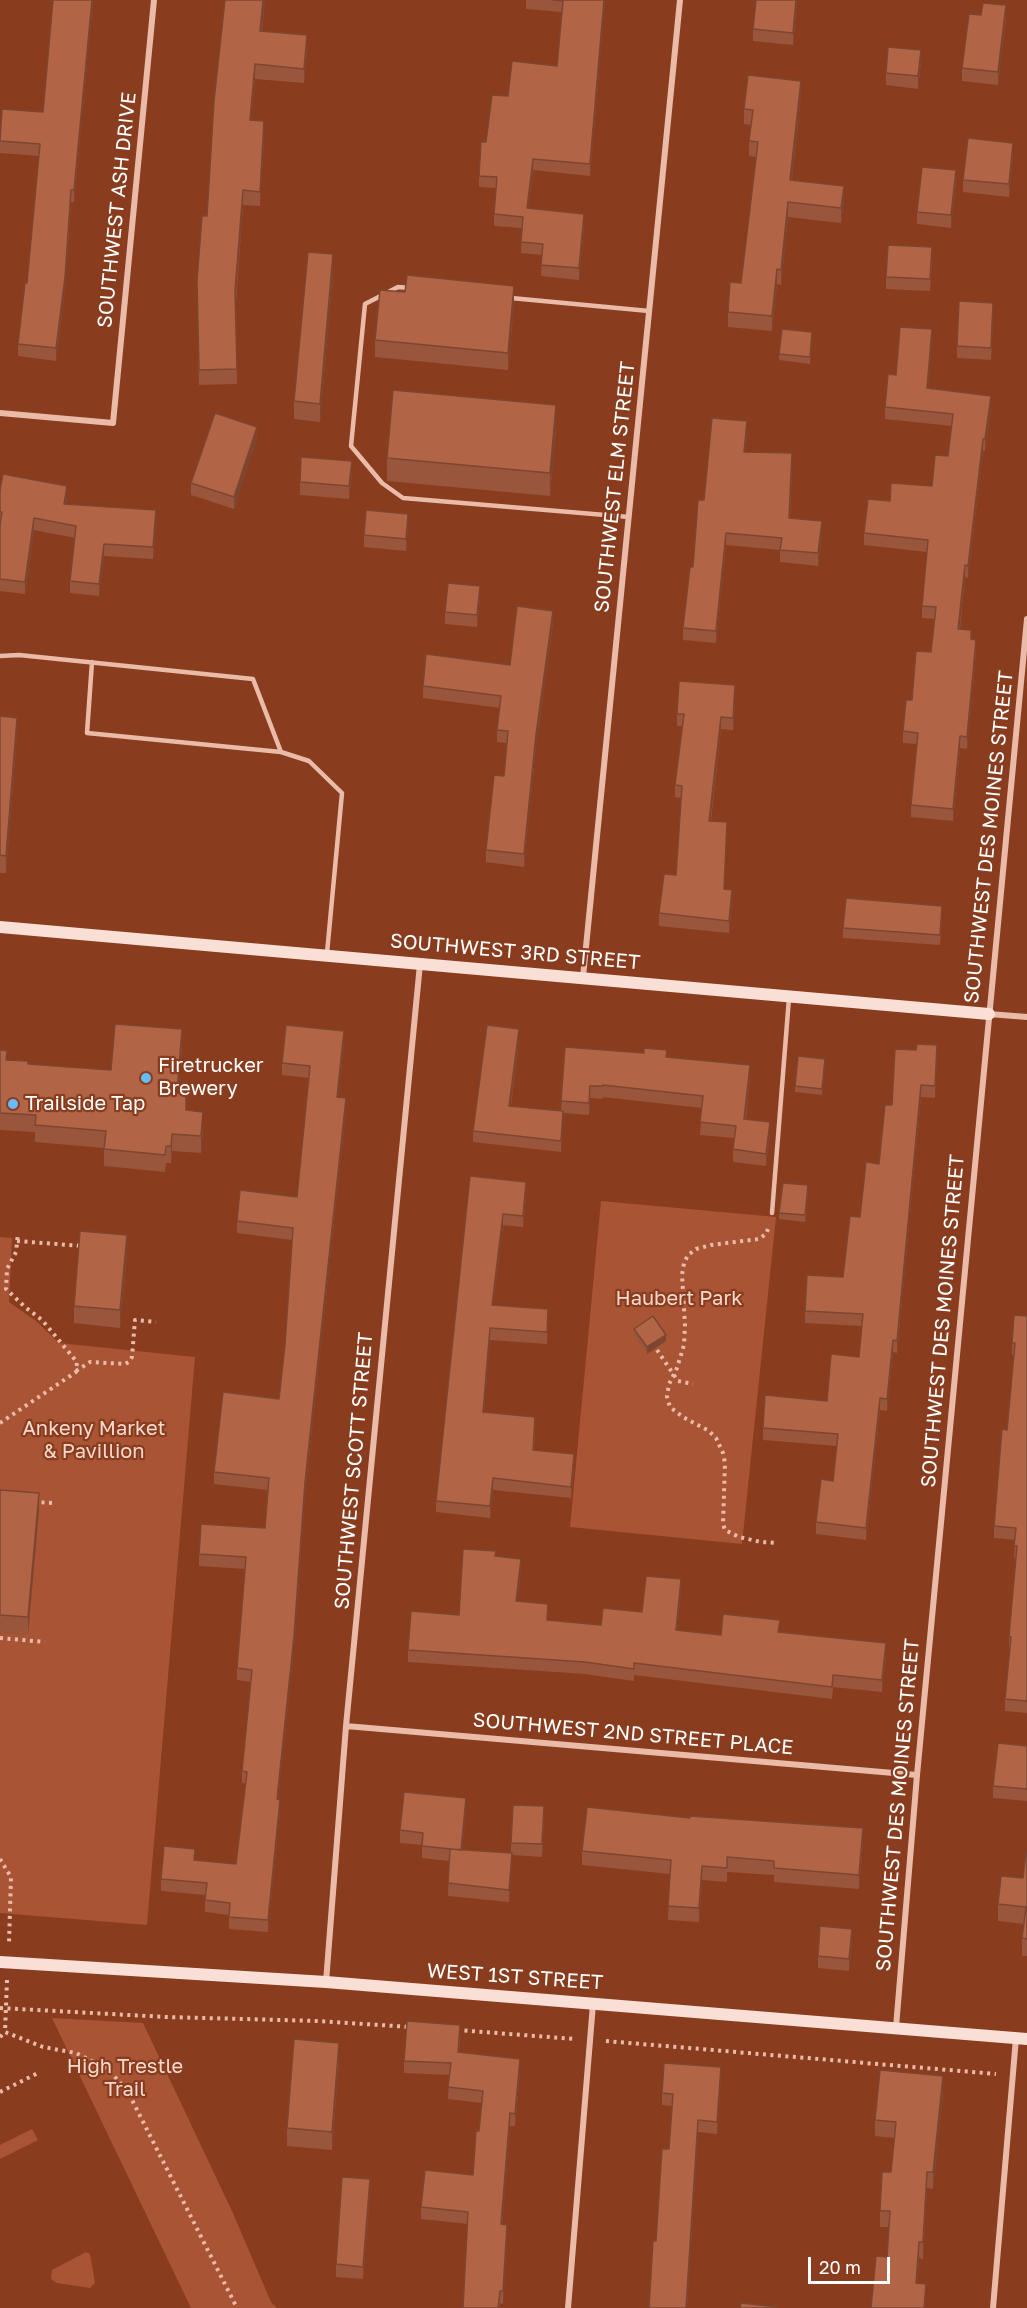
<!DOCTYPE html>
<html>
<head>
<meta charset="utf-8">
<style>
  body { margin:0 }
  #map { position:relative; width:1027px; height:2308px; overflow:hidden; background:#893c1e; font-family:"Golos Text",sans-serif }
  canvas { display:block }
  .scale { position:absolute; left:808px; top:2257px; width:82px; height:27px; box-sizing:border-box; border:3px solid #fff; border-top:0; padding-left:8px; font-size:18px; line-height:21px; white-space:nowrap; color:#fff; -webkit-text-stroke:4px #893c1e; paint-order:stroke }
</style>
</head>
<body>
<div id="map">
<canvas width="1027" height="2308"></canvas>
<div class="scale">20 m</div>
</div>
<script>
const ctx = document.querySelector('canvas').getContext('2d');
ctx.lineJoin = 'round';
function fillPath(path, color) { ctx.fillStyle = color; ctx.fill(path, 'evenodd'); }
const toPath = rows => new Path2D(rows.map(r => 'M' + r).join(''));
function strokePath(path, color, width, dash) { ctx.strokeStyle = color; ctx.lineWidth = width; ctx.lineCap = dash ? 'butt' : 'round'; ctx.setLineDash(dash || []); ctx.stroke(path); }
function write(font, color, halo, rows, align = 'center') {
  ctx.font = font + ' "Golos Text",sans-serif'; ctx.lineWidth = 4.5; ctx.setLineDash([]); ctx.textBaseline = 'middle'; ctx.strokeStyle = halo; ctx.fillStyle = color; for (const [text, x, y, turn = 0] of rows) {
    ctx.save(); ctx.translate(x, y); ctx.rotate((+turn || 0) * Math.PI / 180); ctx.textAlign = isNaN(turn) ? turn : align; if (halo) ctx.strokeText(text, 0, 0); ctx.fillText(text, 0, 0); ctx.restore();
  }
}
const green = toPath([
  [601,1201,776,1217,742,1544,570,1527],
  [0,1237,12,1238,9,1302,36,1321,59,1343,195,1357,147,1925,0,1913],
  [52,2018,143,2023,232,2211,271,2302,277,2308,191,2308],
  [32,2129,38,2140,0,2159,0,2145],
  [86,2252,90,2254,95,2283,90,2288,57,2283,51,2279,52,2270]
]);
const path = toPath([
  [768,1229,766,1234,759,1239,711,1245,696,1249,688,1255,684,1263,682,1275,685,1325,684,1345,677,1368,669,1384,667,1397,670,1407,683,1417,709,1431,716,1438,723,1453,725,1463,723,1524,725,1530,739,1537,761,1542,778,1543],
  [17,1241,82,1246],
  [657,1350,678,1381,693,1384],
  [76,1371,90,1362,125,1364,129,1362,132,1357,135,1320,156,1322],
  [0,1423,76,1372,77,1362,42,1320,25,1307,6,1289,7,1269,16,1252,18,1233],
  [34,1502,54,1503],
  [0,1638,45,1642],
  [0,1859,11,1877,9,1943],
  [7,1980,5,2032,43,2047,76,2053,108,2069,128,2092,237,2308],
  [0,2008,166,2017,319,2021,410,2027],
  [457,2030,575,2039],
  [0,2037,5,2032],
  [606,2041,996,2074],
  [0,2092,38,2073]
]);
const lane = toPath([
  [410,288,398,287,365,304,351,446,382,483,403,498,629,517],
  [511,298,649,311],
  [0,656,19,655,253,679,281,752,309,761,342,793,327,953],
  [92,662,87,733,281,752],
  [772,1213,789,998]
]);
const street = toPath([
  [0,413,113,423,154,0],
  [583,977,680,0],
  [989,1014,1027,1017],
  [346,1726,917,1775],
  [326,1982,346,1726,420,964],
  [896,2027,917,1775,1027,619],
  [568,2308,593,2004],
  [993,2308,1016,2038]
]);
const secondary = toPath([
  [0,927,989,1014],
  [0,1962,326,1982,1027,2039]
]);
const wall = toPath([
  [53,0,93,0,74,202,71,202,65,289,56,361,18,356,18,344,27,283,39,156,0,153,0,134,43,112],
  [225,0,265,0,262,31,307,50,304,83,255,79,251,120,264,136,260,206,243,205,236,303,237,384,199,385,197,294,207,216],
  [526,0,605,0,590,176,533,170,528,209,584,226,579,280,541,276,542,255,521,253,522,228,494,226,494,214,496,188,479,187,479,176,486,142,508,96,557,66,562,12,526,9],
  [797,0,793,45,753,41,753,29],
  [981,15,1006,17,998,85,962,81,962,68],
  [921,62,918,89,886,85,886,73],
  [801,96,792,180,844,201,841,223,788,217,781,285,777,284,772,331,728,327,728,312,741,283,756,157,749,156,749,141,751,125,744,124,744,109],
  [1013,155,1009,197,963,192,963,180],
  [956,182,951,228,917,224,917,212],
  [932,260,930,291,886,289,886,277],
  [333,272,320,422,294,419,294,401],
  [405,292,514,303,508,370,375,357,375,340],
  [993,315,991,360,957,358,957,346],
  [812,339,810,364,779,360,779,354],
  [932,341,928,389,991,408,985,451,983,451,968,578,965,577,960,629,971,639,976,652,967,749,960,748,953,821,911,817,911,805,917,744,903,743,903,731,912,700,931,652,935,619,922,618,922,606,927,552,864,545,864,533,890,501,932,486,948,456,951,426,885,419,885,407],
  [556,428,550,496,387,481,387,458],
  [747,433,745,452,792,466,790,518,822,533,818,566,780,562,780,550,726,545,716,643,683,640,683,628,704,500],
  [257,439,234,509,191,495,191,483],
  [352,473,349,499,300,495,300,482],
  [0,490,67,498,66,504,156,522,153,559,104,556,99,596,70,593,70,581,75,538,34,530,25,594,0,591],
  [408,526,406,551,364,547,364,535],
  [480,598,477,627,445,624,445,612],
  [553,623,536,746,524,867,486,862,486,850,504,776,507,743,497,742,497,730,500,708,423,698,423,686,510,665],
  [735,697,733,730,721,729,711,821,727,834,724,889,732,902,729,933,659,926,659,913,676,875,681,798,675,797,675,785,682,726,677,726,677,714],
  [0,716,17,736,6,873,0,873],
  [942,916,940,945,843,938,843,928],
  [519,1040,511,1106,561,1111,565,1047,667,1057,750,1077,746,1119,770,1134,766,1166,733,1162,733,1149,734,1138,700,1135,702,1108,603,1097,603,1099,590,1098,589,1115,563,1113,561,1152,473,1142,473,1131],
  [344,1044,338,1097,346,1110,305,1494,294,1648,278,1799,280,1812,268,1932,229,1929,229,1915,205,1912,205,1895,161,1891,161,1879,195,1860,236,1864,246,1784,242,1783,242,1771,251,1682,237,1680,237,1668,245,1569,199,1566,199,1554,265,1528,268,1490,214,1484,214,1472,279,1399,285,1345,292,1240,237,1233,237,1221,297,1197,309,1078,282,1075,282,1063],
  [182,1046,178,1093,186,1110,203,1129,201,1153,172,1151,171,1163,166,1163,165,1172,104,1166,104,1148,35,1142,35,1132,0,1130,0,1050,7,1061,28,1064,111,1070],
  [937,1057,935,1098,921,1097,897,1353,893,1352,887,1411,880,1410,866,1540,816,1534,816,1522,833,1481,837,1446,763,1440,763,1428,827,1401,859,1357,862,1326,805,1323,805,1311,843,1277,860,1217,879,1164,892,1105],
  [825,1066,822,1095,795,1092,795,1086],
  [470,1176,526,1194,523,1227,503,1225,493,1305,548,1320,547,1344,490,1340,484,1412,535,1428,534,1450,574,1466,571,1498,493,1490,490,1518,436,1512,436,1501],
  [808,1191,805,1222,779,1219,779,1213],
  [127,1253,120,1328,74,1323,74,1306],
  [1027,1316,1027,1713,1005,1711,1005,1699,1010,1649,1009,1649,1009,1636,1016,1558,1014,1558,1015,1540,994,1538,994,1526,1007,1430,1014,1355,1012,1355,1012,1343],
  [634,1329,666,1341,647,1354,634,1335],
  [0,1490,39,1511,28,1635,0,1633],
  [496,1556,521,1571,517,1601,548,1620,601,1625,642,1612,681,1591,677,1630,721,1635,780,1632,886,1655,882,1692,833,1687,832,1699,634,1675,634,1681,585,1674,408,1662,408,1650,459,1615],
  [1027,1746,1027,1801,993,1798,993,1786],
  [466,1810,462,1850,511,1853,511,1843,544,1818,542,1857,512,1855,509,1902,448,1896,449,1861,422,1858,422,1845,400,1843,400,1830],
  [863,1842,859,1889,774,1882,774,1875,727,1872,727,1882,702,1880,699,1922,668,1920,670,1874,582,1865,582,1851],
  [1027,1852,1027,1956,1022,1956,1022,1938,1024,1924,998,1921,998,1904,1023,1878],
  [852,1942,849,1971,818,1968,818,1956],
  [460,2037,459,2052,520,2071,515,2126,510,2126,502,2224,507,2237,503,2304,500,2303,499,2308,463,2308,468,2224,421,2219,421,2207,473,2175,482,2103,448,2099,449,2075,404,2073,404,2061],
  [339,2061,332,2150,287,2146,287,2128],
  [721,2079,717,2134,698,2132,687,2308,656,2241,669,2149,673,2106,662,2105,662,2093],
  [943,2093,933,2189,927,2188,923,2259,919,2258,917,2283,926,2300,887,2257,889,2227,880,2227,880,2211,891,2172,894,2138,875,2136,875,2120],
  [370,2191,363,2279,336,2277,336,2264]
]);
const shadedWall = toPath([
  [92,0,93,0,74,202,74,190],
  [263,0,265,0,260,46,260,31],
  [604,0,605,0,590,176,590,164],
  [796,0,797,0,793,45,793,33],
  [1006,5,1006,17,998,85,998,72],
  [307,35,307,50,304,83,304,69],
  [921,50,921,62,918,89,918,76],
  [255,64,255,79,250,135,250,120],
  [801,81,801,96,790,195,790,180],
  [264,121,264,136,260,206,260,192],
  [1013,143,1013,155,1009,197,1009,184],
  [533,159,533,170,527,220,527,208],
  [956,170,956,182,951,228,951,215],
  [844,186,844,201,841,223,841,208],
  [71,190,65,289,56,361,56,348],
  [243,190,243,205,235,306,235,291],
  [788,202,788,217,781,285,781,270],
  [584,214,584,226,579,280,579,268],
  [333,254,333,272,320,422,320,404],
  [777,269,777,284,772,331,772,316],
  [514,286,514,303,508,370,508,353],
  [932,329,932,341,927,400,927,388],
  [991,396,991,408,985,451,985,439],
  [556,405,556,428,550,496,550,473],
  [747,421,747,433,744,464,744,452],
  [257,427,257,439,234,509,234,497],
  [983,439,983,451,968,578,968,566],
  [352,461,352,473,349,499,349,486],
  [67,486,67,498,64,516,64,504],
  [156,510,156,522,153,559,153,547],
  [408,514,408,526,406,551,406,539],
  [34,518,34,530,25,594,25,582],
  [822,521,822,533,818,566,818,553],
  [726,533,726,545,716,643,716,631],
  [104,544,104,556,99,596,99,584],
  [965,565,965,577,958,641,958,629],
  [480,586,480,598,477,627,477,615],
  [553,611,553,623,536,746,524,867,524,854,536,734],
  [976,640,976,652,967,749,967,737],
  [735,685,735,697,733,730,733,718],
  [721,717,721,729,709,833,709,821],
  [17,718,17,736,6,873,6,856],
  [960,736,960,748,953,821,953,809],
  [732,890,732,902,729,933,729,921],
  [182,1029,182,1046,177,1110,177,1093],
  [519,1029,519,1040,509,1117,509,1106],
  [344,1031,344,1044,337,1109,337,1097],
  [937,1045,937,1057,935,1098,935,1086],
  [750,1065,750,1077,744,1131,744,1119],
  [921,1085,921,1097,897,1353,897,1341],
  [590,1086,590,1098,589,1115,589,1103],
  [346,1098,346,1110,305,1494,294,1648,277,1811,277,1799,305,1482],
  [563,1111,563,1122,561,1152,561,1141],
  [203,1112,203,1129,201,1153,201,1136],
  [770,1122,770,1134,766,1166,766,1154],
  [172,1134,172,1151,171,1163,171,1146],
  [526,1182,526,1194,523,1227,523,1216],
  [503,1214,503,1225,492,1316,492,1305],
  [127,1235,127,1253,120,1328,120,1310],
  [490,1328,490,1340,483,1424,483,1412],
  [666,1335,666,1341,647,1354,647,1347],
  [893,1340,893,1352,887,1411,887,1399],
  [880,1398,880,1410,866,1540,866,1528],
  [574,1454,574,1466,571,1498,571,1487],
  [493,1478,493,1490,490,1518,490,1506],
  [39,1493,39,1511,28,1635,28,1617],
  [521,1559,521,1571,516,1613,516,1601],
  [681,1579,681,1591,676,1642,676,1630],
  [886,1643,886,1655,882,1692,882,1680],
  [466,1798,466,1810,461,1862,461,1850],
  [280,1800,280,1812,268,1932,268,1920],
  [863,1828,863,1842,859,1889,859,1875],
  [512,1853,512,1865,509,1902,509,1890],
  [702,1866,702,1880,699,1922,699,1908],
  [852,1929,852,1942,849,1971,849,1959],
  [339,2043,339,2061,332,2150,332,2132],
  [520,2059,520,2071,515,2126,515,2114],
  [721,2067,721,2079,717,2134,717,2122],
  [943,2076,943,2093,933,2189,933,2172],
  [510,2113,510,2126,501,2236,501,2224],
  [698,2120,698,2132,687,2308,686,2308],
  [927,2172,927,2188,923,2259,923,2242],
  [370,2179,370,2191,363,2279,363,2267],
  [507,2225,507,2237,503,2304,503,2291],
  [919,2242,919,2258,916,2299,916,2283]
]);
const building = toPath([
  [53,0,92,0,74,190,71,190,65,277,56,348,18,344,25,283,27,283,40,144,0,141,2,109,43,112,53,0],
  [225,0,263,0,260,31,307,35,304,69,255,64,250,120,264,121,260,192,243,190,235,291,237,369,199,370,197,280,202,216,207,216,214,101,225,0],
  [553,0,604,0,590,164,533,159,527,208,584,214,579,268,541,265,543,244,521,242,523,217,494,214,497,177,479,176,481,142,486,142,492,95,508,96,512,61,557,66,563,1,553,0],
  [756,0,796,0,793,33,753,29,756,0],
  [983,3,1006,5,998,72,962,68,969,14,981,15,983,3],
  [888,47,921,50,918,76,886,73,888,47],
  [748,75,801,81,790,180,844,186,841,208,788,202,781,270,777,269,772,316,728,312,730,282,741,283,758,142,749,141,753,110,744,109,748,75],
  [968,138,1013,143,1009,184,963,180,968,138],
  [922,167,956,170,951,215,917,212,922,167],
  [888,245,932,247,930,279,886,277,888,245],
  [308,252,333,254,320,404,294,401,308,252],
  [407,275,514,286,508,353,375,340,380,290,405,292,407,275],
  [959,301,993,303,991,348,957,346,959,301],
  [900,327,932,329,927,388,991,396,985,439,983,439,968,566,965,565,958,629,971,630,971,639,976,640,967,737,960,736,953,809,911,805,918,733,903,731,906,700,912,700,916,651,931,652,936,607,922,606,928,540,864,533,868,499,890,501,891,483,932,486,935,455,948,456,953,414,885,407,888,374,896,375,900,327],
  [782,329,812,332,810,357,779,354,782,329],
  [393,390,556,405,550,473,387,458,393,390],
  [215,413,257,427,234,497,191,483,215,413],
  [712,418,747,421,744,452,792,453,789,518,822,521,818,553,780,550,782,538,726,533,716,631,683,628,690,567,693,567,698,500,704,500,712,418],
  [301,457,352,461,349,486,300,482,301,457],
  [3,474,67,486,64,504,156,510,153,547,104,544,99,584,70,581,76,526,34,518,25,582,0,579,0,525,2,512,0,512,0,490,3,474],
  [366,510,408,514,406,539,364,535,366,510],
  [448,583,480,586,477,615,445,612,448,583],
  [517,606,553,611,536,734,524,854,486,850,494,775,504,776,508,731,497,730,501,696,423,686,426,654,510,665,517,606],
  [679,681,735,685,733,718,721,717,709,821,727,822,724,889,732,890,729,921,659,913,664,874,676,875,682,786,675,785,684,714,677,714,679,681],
  [0,716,17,718,6,856,0,855,0,716],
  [846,898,942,906,940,935,843,928,846,898],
  [115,1024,182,1029,177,1093,186,1094,186,1110,203,1112,201,1136,172,1134,171,1146,166,1146,165,1155,104,1149,106,1131,35,1125,36,1115,0,1113,0,1050,7,1051,6,1060,28,1061,28,1064,111,1070,115,1024],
  [286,1025,344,1031,337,1097,346,1098,305,1482,294,1636,277,1799,280,1800,268,1920,229,1917,230,1903,205,1900,207,1883,161,1879,164,1846,195,1849,194,1860,236,1864,247,1772,242,1771,252,1670,237,1668,246,1557,199,1554,201,1524,265,1528,269,1478,214,1472,223,1392,279,1399,285,1345,293,1228,237,1221,240,1190,297,1197,310,1066,282,1063,286,1025],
  [487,1025,519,1029,509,1106,563,1111,561,1141,473,1131,487,1025],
  [917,1044,937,1045,935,1086,921,1085,897,1341,893,1340,887,1399,880,1398,866,1528,816,1522,821,1479,833,1481,838,1434,763,1428,765,1395,827,1401,831,1354,859,1357,863,1314,805,1311,807,1275,843,1277,850,1216,860,1217,866,1162,879,1164,885,1105,892,1105,895,1049,916,1050,917,1044],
  [565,1047,644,1053,644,1048,667,1050,666,1057,750,1065,744,1119,770,1122,766,1154,733,1149,736,1126,700,1122,703,1096,603,1085,603,1086,590,1086,589,1103,561,1101,565,1047],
  [798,1056,825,1059,822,1089,795,1086,798,1056],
  [470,1176,526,1182,523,1216,503,1214,492,1305,548,1309,547,1332,490,1328,483,1412,535,1417,533,1450,574,1454,571,1487,493,1478,490,1506,436,1501,470,1176],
  [783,1183,808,1185,805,1215,779,1213,783,1183],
  [80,1231,127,1235,120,1310,74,1306,80,1231],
  [1014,1315,1027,1316,1027,1701,1005,1699,1011,1637,1009,1636,1017,1546,1014,1546,1016,1528,994,1526,1002,1429,1007,1430,1015,1343,1012,1343,1014,1315],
  [653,1316,666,1335,647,1347,634,1329,653,1316],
  [0,1490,39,1493,28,1617,0,1615,0,1490],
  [463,1549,496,1551,495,1556,521,1559,516,1601,548,1604,547,1620,601,1625,603,1608,642,1612,646,1576,681,1579,676,1630,721,1635,723,1614,780,1620,778,1632,886,1643,882,1680,833,1675,832,1687,634,1663,634,1669,585,1662,408,1650,411,1611,459,1615,463,1549],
  [998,1743,1027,1746,1027,1789,993,1786,998,1743],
  [404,1792,466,1798,461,1850,422,1846,423,1833,400,1830,404,1792],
  [513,1805,544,1806,542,1844,511,1843,513,1805],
  [587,1807,690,1818,690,1816,863,1828,859,1875,774,1868,774,1861,727,1857,727,1868,702,1866,699,1908,668,1906,671,1860,582,1851,587,1807],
  [450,1849,512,1853,509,1890,448,1883,450,1849],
  [1026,1852,1027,1852,1027,1939,1022,1938,1026,1907,998,1904,1001,1876,1023,1878,1026,1852],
  [820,1926,852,1929,849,1959,818,1956,820,1926],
  [407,2021,460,2025,458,2052,520,2059,515,2114,510,2113,501,2224,507,2225,503,2291,500,2291,498,2308,463,2308,468,2212,421,2207,425,2170,473,2175,476,2131,479,2131,483,2091,448,2087,451,2063,404,2061,407,2021],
  [294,2039,339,2043,332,2132,287,2128,294,2039],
  [664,2063,721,2067,717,2122,698,2120,686,2308,649,2308,653,2241,656,2241,662,2149,669,2149,673,2094,662,2093,664,2063],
  [880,2070,943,2076,933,2172,927,2172,923,2242,919,2242,916,2283,926,2284,924,2308,871,2308,876,2256,887,2257,890,2211,880,2211,882,2172,891,2172,896,2122,875,2120,880,2070],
  [342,2177,370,2179,363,2267,336,2264,342,2177],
  [741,2303,777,2307,777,2308,740,2308,741,2303]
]);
const markers = [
  [146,1078,6,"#68bbfa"],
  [13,1104,6,"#68bbfa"]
];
const streetNames = [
  ["SOUTHWEST ASH DRIVE",117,210,-84],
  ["SOUTHWEST ELM STREET",615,487,-84],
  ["SOUTHWEST DES MOINES STREET",989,837,-84],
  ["SOUTHWEST 3RD STREET",515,952,5],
  ["SOUTHWEST DES MOINES STREET",943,1321,-85],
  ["SOUTHWEST SCOTT STREET",354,1471,-85],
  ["SOUTHWEST 2ND STREET PLACE",633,1734,5],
  ["SOUTHWEST DES MOINES STREET",898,1805,-85],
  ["WEST 1ST STREET",515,1977,4]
];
const poiNames = [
  ["Firetrucker",158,1066],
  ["Brewery",158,1089],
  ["Trailside Tap",25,1104]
];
const parkNames = [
  ["Haubert Park",679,1299],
  ["Ankeny Market",94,1429],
  ["& Pavillion",94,1452],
  ["High Trestle",125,2067],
  ["Trail",125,2090]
];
fillPath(green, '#a95434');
strokePath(path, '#ebbba9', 4, [3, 4.5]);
strokePath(lane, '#ebbba9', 4.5);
strokePath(street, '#ebbba9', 6);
strokePath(secondary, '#f9dfd5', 12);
fillPath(wall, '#99563c');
fillPath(shadedWall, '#7d4631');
fillPath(building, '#b26446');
strokePath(building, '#7d4631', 1.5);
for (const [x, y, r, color] of markers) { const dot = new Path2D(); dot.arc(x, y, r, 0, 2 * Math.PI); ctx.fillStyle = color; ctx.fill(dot); strokePath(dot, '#893c1e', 2); }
write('20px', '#fff', '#893c1e', streetNames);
write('20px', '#fff', '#893c1e', poiNames, 'left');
write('20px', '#f8d9ce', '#893c1e', parkNames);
</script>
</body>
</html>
